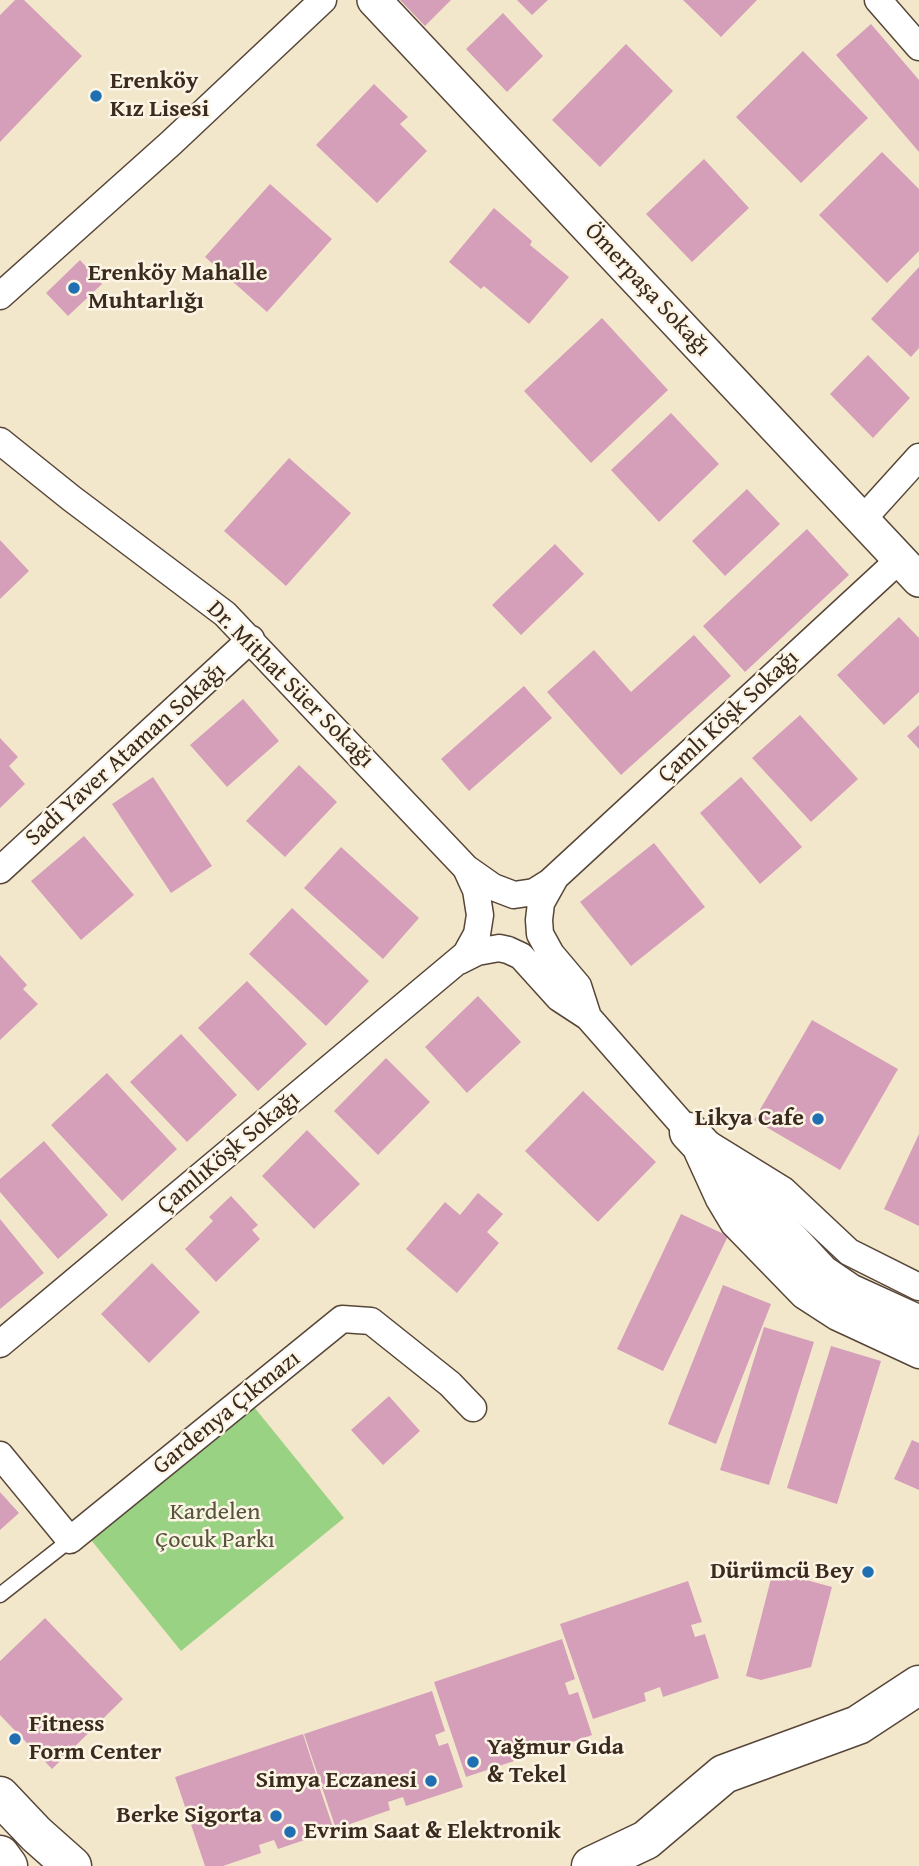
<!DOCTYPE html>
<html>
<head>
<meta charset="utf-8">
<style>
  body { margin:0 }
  canvas { display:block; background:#f3e7cb }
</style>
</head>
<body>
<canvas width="919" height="1866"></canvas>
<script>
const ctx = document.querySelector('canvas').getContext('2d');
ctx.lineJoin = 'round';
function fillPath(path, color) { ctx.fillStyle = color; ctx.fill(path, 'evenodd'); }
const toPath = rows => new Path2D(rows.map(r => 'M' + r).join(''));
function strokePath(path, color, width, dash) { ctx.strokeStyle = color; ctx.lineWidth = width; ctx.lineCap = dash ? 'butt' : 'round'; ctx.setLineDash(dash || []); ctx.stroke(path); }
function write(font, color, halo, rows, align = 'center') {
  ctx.font = font + ' "Gentium Book Plus",serif'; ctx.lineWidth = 5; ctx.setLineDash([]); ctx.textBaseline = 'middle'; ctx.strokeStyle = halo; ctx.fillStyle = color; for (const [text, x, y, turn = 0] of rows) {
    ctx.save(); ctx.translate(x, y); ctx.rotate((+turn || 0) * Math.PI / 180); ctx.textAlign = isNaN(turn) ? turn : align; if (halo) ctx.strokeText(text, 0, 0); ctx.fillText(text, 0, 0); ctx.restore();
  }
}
const green = toPath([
  [250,1402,344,1518,181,1651,87,1535]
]);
const building = toPath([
  [15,0,24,0,82,56,0,142,0,15],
  [400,0,451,0,425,26],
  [517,0,548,0,532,15],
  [683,0,757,0,721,37],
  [503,13,543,56,507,92,466,49],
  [871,24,919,80,919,152,836,55],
  [626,44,673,91,600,167,552,120],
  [803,51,868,118,801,183,736,117],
  [374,84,408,117,400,124,427,151,377,203,316,145],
  [882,152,919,189,919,251,887,283,819,215],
  [704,159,749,208,692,262,646,214],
  [270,184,332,239,267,312,205,257],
  [494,208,532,241,530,245,569,277,529,324,484,286,481,289,449,262],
  [80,260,102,284,68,316,46,293],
  [919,267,919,348,911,357,871,319],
  [602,318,668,390,591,463,524,391],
  [868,355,910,398,873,438,830,394],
  [671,413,719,464,659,522,611,470],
  [289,458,351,513,286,586,224,531],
  [747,489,780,524,725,576,692,541],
  [807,529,849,575,745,672,703,626],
  [0,540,29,571,0,599],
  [555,544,584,574,521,635,492,605],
  [899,617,919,638,919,692,884,725,837,675],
  [694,635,731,676,621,775,547,692,594,650,631,692],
  [524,686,552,718,469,791,441,759],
  [243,699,279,741,227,787,190,745],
  [800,715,858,779,811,822,752,758],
  [919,725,919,749,907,736],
  [0,738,18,757,9,766,25,784,0,808],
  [299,765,337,802,285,857,246,821],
  [153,777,212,866,171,893,112,804],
  [741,777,802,847,760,884,700,813],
  [84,836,134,895,81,940,31,881],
  [654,843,705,907,631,966,580,902],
  [341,847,419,918,383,959,304,888],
  [292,908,369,981,326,1026,249,954],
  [0,955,27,985,23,989,38,1004,0,1040],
  [247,981,307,1044,258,1091,198,1028],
  [478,996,521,1042,467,1093,425,1047],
  [812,1020,898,1069,840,1170,754,1120],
  [181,1034,237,1095,187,1142,130,1082],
  [386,1058,430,1102,378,1155,334,1111],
  [107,1073,177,1149,122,1201,51,1125],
  [583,1091,656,1162,598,1222,525,1151],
  [307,1130,360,1184,314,1229,262,1176],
  [919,1134,919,1226,884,1209],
  [44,1141,108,1215,58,1259,0,1192,0,1179],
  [478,1193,503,1214,487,1232,499,1243,457,1293,406,1249,445,1202,460,1215],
  [231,1196,258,1225,252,1230,260,1239,216,1282,185,1249,213,1221,209,1217],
  [681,1214,728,1236,663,1371,617,1349],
  [0,1219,44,1273,0,1309],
  [152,1263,200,1312,149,1363,101,1314],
  [723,1285,771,1304,716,1444,668,1424],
  [764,1327,814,1342,769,1485,720,1470],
  [831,1346,881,1361,837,1504,787,1488],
  [389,1396,420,1431,383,1465,351,1430],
  [912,1440,919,1443,919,1490,894,1479],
  [0,1492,19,1513,0,1530],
  [773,1571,832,1587,811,1667,761,1680,746,1676],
  [688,1581,702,1622,691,1625,695,1637,705,1634,719,1678,663,1697,660,1687,644,1693,646,1701,593,1719,560,1624],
  [45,1618,123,1699,52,1769,0,1715,0,1661],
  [562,1639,575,1679,565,1683,569,1695,578,1692,592,1735,536,1755,533,1745,517,1751,520,1759,466,1777,434,1682],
  [432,1691,445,1731,435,1735,439,1746,448,1743,463,1787,406,1806,403,1797,388,1802,390,1810,336,1829,304,1734],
  [303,1734,316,1774,306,1778,310,1789,319,1786,334,1830,278,1849,274,1840,259,1845,261,1853,223,1866,205,1866,175,1777]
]);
const service = toPath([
  [0,1595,70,1540]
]);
const minor = toPath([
  [878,0,919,47],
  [0,296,171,143,323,0],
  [0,441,71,498,225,614,466,868,493,887,514,895,534,892,550,882,900,559],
  [862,520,919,457],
  [0,870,251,639],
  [555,878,541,903,539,920,540,934,551,954,578,986,588,1017],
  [459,961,477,952,499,948,508,950,521,956,559,998,588,1017,689,1132,783,1190,849,1252,919,1287],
  [698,1153,719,1199,734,1224,803,1295,837,1317,919,1355],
  [0,1344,466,954,477,934,480,915,476,890,466,868],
  [0,1455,70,1540,342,1319,371,1321,450,1384,473,1408]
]);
const tertiary = toPath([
  [374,0,919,580]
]);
const primary = toPath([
  [689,1132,821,1274,849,1293,919,1325],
  [0,1796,36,1834,72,1866],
  [0,1855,8,1866],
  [591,1866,646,1840,724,1774,858,1725,919,1685]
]);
const markers = [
  [96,96,7,"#1f6fb2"],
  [74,288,7,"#1f6fb2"],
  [818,1119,7,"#1f6fb2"],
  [868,1572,7,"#1f6fb2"],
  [15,1739,7,"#1f6fb2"],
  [473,1762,7,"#1f6fb2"],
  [431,1781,7,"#1f6fb2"],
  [276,1816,7,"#1f6fb2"],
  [290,1832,7,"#1f6fb2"]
];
const poiNames = [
  ["Erenköy",110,82],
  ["Kız Lisesi",110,110],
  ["Erenköy Mahalle",88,274],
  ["Muhtarlığı",88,302],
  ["Likya Cafe",804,1119,"right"],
  ["Dürümcü Bey",854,1572,"right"],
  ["Fitness",29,1725],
  ["Form Center",29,1753],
  ["Yağmur Gıda",487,1748],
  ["& Tekel",487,1776],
  ["Simya Eczanesi",417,1781,"right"],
  ["Berke Sigorta",262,1816,"right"],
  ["Evrim Saat & Elektronik",304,1832]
];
const streetNames = [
  ["Ömerpaşa Sokağı",647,290,47],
  ["Dr. Mithat Süer Sokağı",290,685,45],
  ["Çamlı Köşk Sokağı",729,717,-43],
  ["Sadi Yaver Ataman Sokağı",126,755,-42],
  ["ÇamlıKöşk Sokağı",229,1153,-40],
  ["Gardenya Çıkmazı",227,1413,-39]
];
const parkNames = [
  ["Kardelen",215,1513],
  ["Çocuk Parkı",215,1541]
];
fillPath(green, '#9ad284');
fillPath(building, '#d59fba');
strokePath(service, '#574638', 17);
strokePath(minor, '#574638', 29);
strokePath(tertiary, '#574638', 36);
strokePath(primary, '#574638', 41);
strokePath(service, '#fff', 14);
strokePath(minor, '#fff', 26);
strokePath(tertiary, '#fff', 33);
strokePath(primary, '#fff', 38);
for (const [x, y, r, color] of markers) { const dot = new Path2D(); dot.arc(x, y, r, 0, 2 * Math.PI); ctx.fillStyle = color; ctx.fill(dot); strokePath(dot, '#fcf5e5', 2.5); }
write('bold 24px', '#3b2a1e', '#fcf5e5', poiNames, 'left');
write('24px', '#3b2a1e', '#fcf5e5', streetNames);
write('24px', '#535438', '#fcf5e5', parkNames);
</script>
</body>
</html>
